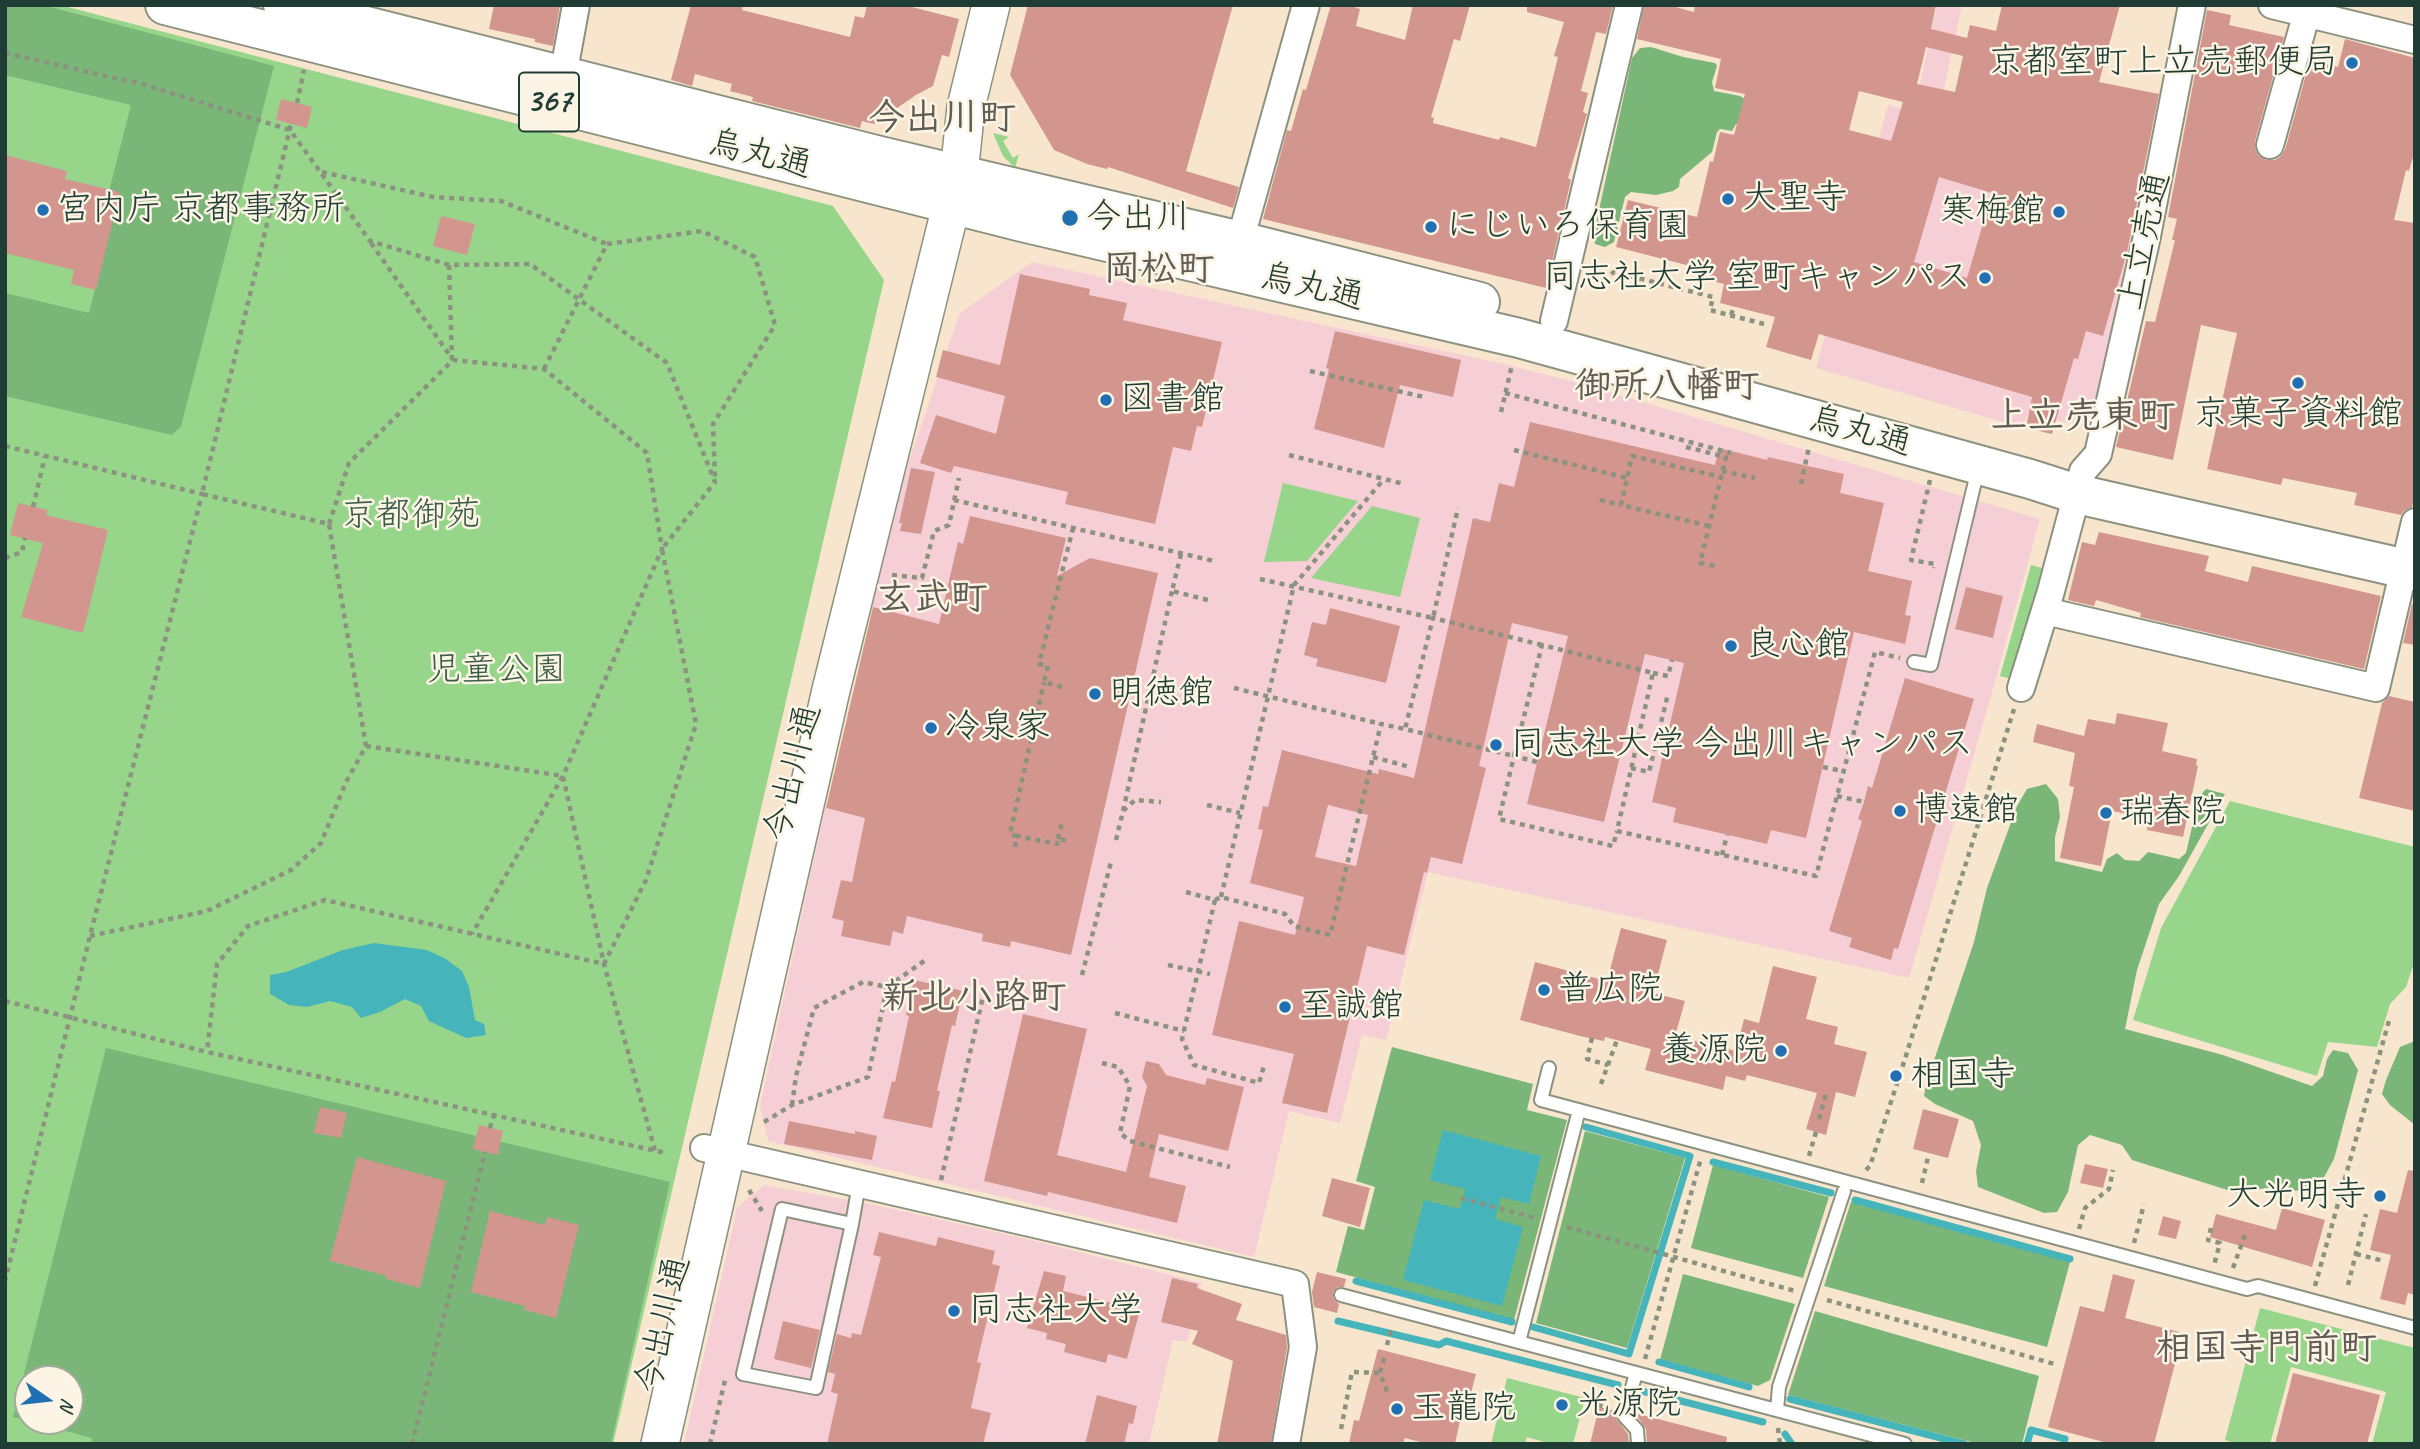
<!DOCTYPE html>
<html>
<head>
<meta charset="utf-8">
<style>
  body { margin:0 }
  #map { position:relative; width:2420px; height:1449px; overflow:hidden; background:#f7e6cd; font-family:Caveat,sans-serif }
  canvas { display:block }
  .frame { position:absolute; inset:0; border:7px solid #1f3d34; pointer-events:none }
  .north { position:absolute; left:14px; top:1365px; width:70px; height:70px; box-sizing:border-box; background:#fcf5e5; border:2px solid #a4ab9e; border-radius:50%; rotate:104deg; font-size:19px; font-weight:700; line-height:28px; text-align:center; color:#1f3d34 }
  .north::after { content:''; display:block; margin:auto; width:24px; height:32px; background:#1f6fb2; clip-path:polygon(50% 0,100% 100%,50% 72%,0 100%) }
</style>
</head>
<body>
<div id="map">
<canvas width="2420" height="1449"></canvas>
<div class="frame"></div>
<div class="north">N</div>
</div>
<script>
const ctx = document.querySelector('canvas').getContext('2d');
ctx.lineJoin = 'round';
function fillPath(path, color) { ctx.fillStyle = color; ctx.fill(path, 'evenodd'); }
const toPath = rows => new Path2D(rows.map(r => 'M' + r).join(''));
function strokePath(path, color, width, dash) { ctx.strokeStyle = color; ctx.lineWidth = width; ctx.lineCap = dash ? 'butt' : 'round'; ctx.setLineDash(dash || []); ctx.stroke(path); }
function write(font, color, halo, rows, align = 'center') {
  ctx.font = font + ' Caveat,"Klee One",sans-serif'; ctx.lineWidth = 5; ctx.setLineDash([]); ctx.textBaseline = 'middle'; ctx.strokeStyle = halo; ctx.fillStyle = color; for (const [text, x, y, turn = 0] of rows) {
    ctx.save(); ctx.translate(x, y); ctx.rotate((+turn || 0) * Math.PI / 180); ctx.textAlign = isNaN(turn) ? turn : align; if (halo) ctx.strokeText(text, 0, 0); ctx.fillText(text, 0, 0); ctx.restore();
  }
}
const built = toPath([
  [1937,5,1962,5,1939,112,2075,168,2149,188,2097,428,2027,415,2024,428,1816,368,1888,105,1914,112],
  [1032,262,1504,364,1575,382,2040,519,1995,682,1909,978,1428,872,1386,1040,1362,1035,1340,1123,1289,1111,1254,1257,768,1141,760,1106,825,808,991,848,1037,649,871,607,892,510,960,313],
  [764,1185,870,1204,1027,1239,1202,1283,1187,1342,1173,1340,1149,1444,684,1444,737,1208]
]);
const green = toPath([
  [5,5,60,5,833,206,884,280,613,1444,5,1444],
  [28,1379,70,1379,70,1421,28,1421],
  [993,133,1009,137,1003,141,1013,158,1019,154,1015,168,1003,156],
  [1283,483,1358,501,1307,561,1264,562],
  [1372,506,1420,518,1400,597,1311,578],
  [2031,565,2042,568,2011,679,2000,676],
  [2230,801,2415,847,2415,960,2406,987,2390,1004,2377,1047,2328,1042,2317,1076,2133,1020,2161,928],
  [2260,1308,2415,1348,2415,1444,2372,1444,2386,1392,2291,1367,2270,1444,2238,1444,2225,1440],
  [1507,1378,1585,1398,1573,1444,1551,1444,1527,1437,1525,1444,1491,1444]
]);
const forest = toPath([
  [5,5,43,5,274,66,181,426,172,435,5,396,5,293,89,313,118,198,108,195,131,105,5,75],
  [1651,47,1683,57,1715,63,1717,66,1712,82,1714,91,1740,96,1749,101,1743,125,1736,124,1732,131,1720,129,1717,132,1712,152,1680,179,1679,187,1673,191,1656,195,1631,192,1625,197,1614,242,1605,247,1595,244,1594,233,1632,58,1640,48],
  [2046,784,2058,799,2060,817,2055,837,2055,861,2102,872,2107,859,2117,853,2125,860,2139,861,2148,852,2179,859,2186,853,2199,797,2206,789,2225,794,2179,876,2159,904,2137,970,2125,1029,2223,1055,2312,1086,2323,1076,2327,1059,2333,1050,2348,1053,2358,1070,2334,1159,2318,1188,2301,1191,2266,1188,2237,1193,2132,1160,2122,1145,2090,1135,2078,1145,2068,1192,2057,1212,2044,1213,1978,1187,1976,1171,1981,1145,1973,1121,1935,1104,1924,1096,1926,1084,1974,942,1987,888,2017,806,2027,789],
  [2415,1041,2415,1125,2390,1105,2382,1094,2386,1080,2400,1047],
  [1392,1047,1533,1084,1527,1110,1567,1120,1514,1320,1336,1272,1348,1226,1364,1230,1375,1187,1356,1181],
  [106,1048,670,1182,611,1444,91,1444,92,1438,13,1417],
  [28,1379,70,1379,70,1421,28,1421],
  [1585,1131,1685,1158,1627,1348,1536,1323],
  [1713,1165,1829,1197,1803,1278,1691,1248],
  [1851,1202,2070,1262,2047,1347,1824,1286],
  [1683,1274,1795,1304,1770,1380,1758,1386,1660,1360],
  [1815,1311,2039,1376,2022,1444,1979,1444,1788,1395]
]);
const water = toPath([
  [374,943,427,950,446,959,462,971,469,987,475,1020,484,1024,486,1035,466,1038,429,1021,421,1006,405,999,380,1012,361,1018,352,1007,330,1001,307,1007,289,1005,270,994,270,975,286,972,343,950],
  [1443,1130,1541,1156,1529,1204,1501,1197,1495,1219,1523,1227,1502,1306,1403,1280,1424,1200,1460,1209,1465,1189,1430,1180]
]);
const stream = toPath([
  [1713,1162,1831,1193],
  [1855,1200,2070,1259],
  [1356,1281,1512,1322],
  [1338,1321,1439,1345,1446,1341,1618,1385],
  [1533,1327,1629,1354,1690,1156,1586,1127],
  [1659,1362,1749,1387],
  [1642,1391,1763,1422],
  [1790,1399,1964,1444],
  [1785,1434,1792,1444],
  [2027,1444,2031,1430,2065,1439]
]);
const building = toPath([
  [494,5,560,5,553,46,535,42,535,39,489,29],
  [691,5,743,5,742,10,850,37,855,16,864,18,867,5,904,5,959,19,949,57,942,55,933,86,916,95,874,124,862,121,860,128,752,101,753,97,730,91,732,84,695,74,692,86,671,80],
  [1028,5,1233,5,1186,171,1239,187,1233,208,1108,167,1107,169,1087,164,1054,150,1010,75],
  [1331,5,1348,5,1360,9,1356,26,1405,40,1413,5,1470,5,1460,41,1454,39,1431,117,1434,118,1433,123,1499,140,1500,137,1536,147,1558,57,1554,56,1564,22,1527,12,1527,5,1613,5,1606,34,1596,32,1581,91,1588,93,1583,112,1587,114,1568,178,1571,180,1546,288,1263,219,1287,130,1291,131,1303,89,1306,90],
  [1644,5,1668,5,1694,12,1695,5,1936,5,1931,29,1967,38,1970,25,1996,31,2002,5,2120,5,2099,82,2159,94,2127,252,2103,336,2086,331,2078,359,2074,358,2052,434,2026,428,2032,397,1819,334,1811,360,1766,347,1775,317,1720,303,1724,284,1708,280,1710,271,1616,247,1628,200,1697,217,1710,161,1713,162,1720,132,1734,135,1745,94,1715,88,1721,59,1637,39],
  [1926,47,1963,56,1955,92,1917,84],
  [1859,91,1903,102,1891,141,1849,130],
  [1939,177,1992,193,1967,278,1914,262],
  [2207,10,2231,15,2229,25,2284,37,2255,141,2255,148,2258,155,2266,160,2275,160,2280,157,2285,150,2310,60,2338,67,2345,39,2415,58,2415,150,2409,171,2406,170,2394,220,2415,223,2415,497,2412,507,2404,511,2401,515,2354,505,2357,493,2283,478,2281,485,2207,469,2237,333,2201,325,2173,460,2116,447,2146,321,2155,322,2175,240,2172,240,2177,219,2168,217],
  [281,99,312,107,307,128,276,120],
  [5,155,67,171,65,179,120,192,96,290,71,284,74,270,5,253],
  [441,216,475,224,467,255,433,246],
  [1020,274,1090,289,1089,295,1127,303,1123,320,1222,342,1202,427,1197,426,1191,451,1173,447,1155,524,1065,504,1068,492,954,466,951,473,920,463,936,415,996,434,1005,396,936,377,943,350,1000,365],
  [1335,331,1461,360,1453,397,1400,385,1384,448,1314,429,1329,369,1326,368],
  [1530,422,1715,465,1719,448,1767,460,1768,457,1844,474,1840,493,1884,503,1868,571,1912,581,1905,615,1911,616,1905,644,1854,632,1806,838,1771,830,1767,844,1673,822,1676,808,1652,802,1684,663,1645,654,1604,822,1527,804,1568,636,1512,623,1479,766,1486,768,1462,864,1431,857,1427,873,1424,872,1404,955,1367,946,1327,1113,1282,1103,1294,1054,1212,1035,1239,921,1295,935,1304,897,1250,883,1263,830,1258,829,1263,806,1268,807,1282,750,1378,774,1379,769,1414,778,1473,518,1490,522,1499,483,1514,487],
  [1328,805,1368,815,1356,866,1315,857],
  [911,468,935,472,921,534,900,531,902,523,899,523],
  [18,503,48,510,46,515,108,530,83,633,21,617,43,543,10,535],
  [970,516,1066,538,1057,576,1090,558,1158,573,1071,955,1011,941,1010,947,982,941,983,934,907,916,903,934,893,931,890,946,841,936,844,921,832,918,841,880,852,882,865,818,826,808,873,607,939,624,958,542,963,544],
  [2099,532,2209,556,2205,571,2248,582,2252,566,2381,596,2364,669,2140,617,2141,613,2096,600,2094,606,2068,600,2082,542,2095,545],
  [1966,587,2003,596,1993,638,1955,629],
  [2412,604,2415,604,2415,645,2403,643],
  [1330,608,1400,626,1386,683,1316,666,1318,659,1304,655,1312,622,1326,625],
  [1905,678,1974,699,1898,949,1894,948,1891,960,1849,947,1852,938,1829,931,1862,821,1858,819,1864,802,1868,786,1872,788],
  [2389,696,2415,702,2415,811,2359,798,2382,703],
  [2117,713,2168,723,2162,751,2197,759,2196,765,2198,766,2183,837,2147,830,2149,818,2112,811,2101,866,2060,858,2074,787,2069,786,2075,753,2033,742,2037,724,2084,736,2088,719,2115,724],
  [1621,928,1667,940,1653,993,1685,1001,1675,1036,1736,1051,1744,1019,1759,1023,1773,966,1817,977,1806,1019,1838,1027,1834,1044,1867,1052,1855,1097,1836,1092,1826,1135,1806,1129,1817,1093,1747,1075,1745,1081,1726,1076,1723,1090,1645,1070,1651,1049,1605,1037,1604,1041,1580,1036,1520,1020,1535,962,1607,981],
  [914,980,963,991,955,1026,952,1025,937,1091,940,1091,932,1128,883,1118,892,1081,895,1082,909,1016,906,1015],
  [1023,1014,1087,1029,1057,1155,1126,1172,1147,1086,1142,1077,1146,1061,1159,1064,1166,1075,1205,1085,1207,1078,1244,1087,1228,1151,1159,1134,1149,1177,1186,1186,1177,1223,1048,1192,1047,1196,984,1181],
  [320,1107,347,1113,341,1138,314,1133],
  [1923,1109,1959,1119,1948,1158,1913,1149],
  [789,1121,855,1134,855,1131,877,1136,872,1160,784,1144],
  [479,1125,503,1131,498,1155,473,1149],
  [357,1157,446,1181,420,1288,386,1279,387,1276,330,1261],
  [2085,1164,2108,1169,2103,1188,2080,1183],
  [2408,1170,2415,1171,2415,1295,2408,1293,2405,1305,2380,1299,2391,1255,2370,1250,2380,1209,2397,1213],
  [1332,1178,1370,1188,1360,1227,1322,1216],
  [2282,1208,2325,1220,2312,1267,2210,1237,2216,1214,2276,1230],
  [490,1211,545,1225,547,1217,579,1225,556,1318,524,1310,525,1306,471,1292],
  [2163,1216,2181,1221,2176,1239,2158,1235],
  [879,1232,936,1246,938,1237,995,1251,992,1264,1000,1266,977,1362,981,1363,971,1408,991,1413,983,1444,827,1444,838,1394,831,1392,835,1374,828,1372,837,1334,851,1338,852,1333,861,1335,881,1257,873,1255],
  [1044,1271,1066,1276,1063,1291,1140,1310,1127,1359,1108,1354,1106,1363,1064,1352,1066,1344,1046,1339,1047,1333,1027,1328],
  [1317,1272,1346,1279,1344,1287,1338,1287,1333,1292,1333,1298,1339,1304,1337,1313,1314,1307,1312,1292],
  [2113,1274,2135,1280,2125,1318,2183,1333,2154,1444,2111,1444,2048,1427,2080,1306,2104,1312],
  [1172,1278,1198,1284,1197,1288,1242,1304,1236,1320,1286,1335,1287,1347,1271,1444,1217,1444,1233,1361,1192,1344,1198,1331,1161,1322],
  [783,1321,820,1330,811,1368,774,1359],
  [1378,1349,1476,1374,1469,1400,1466,1400,1463,1407,1455,1444,1428,1444,1405,1438,1403,1444,1349,1444,1354,1420,1359,1421],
  [2293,1373,2380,1395,2367,1444,2275,1444],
  [1097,1395,1137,1406,1133,1424,1129,1423,1124,1444,1085,1444],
  [1599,1407,1617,1411,1617,1420,1628,1434,1629,1444,1590,1444],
  [1635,1413,1727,1437,1726,1444,1647,1444,1646,1429]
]);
const path = toPath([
  [5,53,142,84,290,130,370,241,449,265,530,264,667,363,715,482,662,549,696,724,646,880,604,964,325,900,248,926,217,964,207,1052],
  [297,103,304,70],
  [322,172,433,197,501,201,607,244],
  [371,243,453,360],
  [449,265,452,359],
  [1611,274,1614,272,1713,297,1710,310,1764,324],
  [1731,315,1734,307],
  [544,369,607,244,702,231,755,257,775,325,713,424,715,478],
  [1310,371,1424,397],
  [1505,393,1731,453],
  [1501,412,1512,365],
  [5,446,202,494,90,936,5,1281],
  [1686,447,1726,457,1700,563,1715,566],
  [1514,450,1627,478],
  [1289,455,1404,484],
  [1722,471,1755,478],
  [1930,480,1911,560,1935,564,1934,568],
  [1801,484,1809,447],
  [954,500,1214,561],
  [1600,500,1621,505],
  [33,507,45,456],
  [329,524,349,463,453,360,544,369,647,453,662,549,563,776,472,934],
  [1709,526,1621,505,1627,478,1632,456,1721,477],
  [1181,554,1172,591,1208,600],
  [5,558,22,552,25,538],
  [892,575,922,578,934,531,949,525,959,478],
  [1260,579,1433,618,1458,508],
  [1542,645,1433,618,1405,729,1514,756,1542,645,1653,673,1617,831,1816,876,1875,652,1900,658],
  [1653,673,1668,676,1672,660],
  [1062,687,1044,682,1048,666,1039,664,1073,528],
  [1234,688,1381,724],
  [366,746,563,776,604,964,655,1151],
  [1373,757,1410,767],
  [1537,762,1514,756,1499,819,1613,846,1617,831],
  [1823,767,1843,771],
  [1631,768,1649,772,1668,694],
  [1837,796,1864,802],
  [1207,805,1240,813],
  [1123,811,1172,591],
  [1017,836,1010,834,1044,682],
  [1058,839,1062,822],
  [1116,840,1123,811,1135,800,1161,802],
  [1015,847,1017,836,1057,844,1058,839,1069,841],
  [1722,855,1727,835],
  [1186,892,1215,900,1221,897,1285,914,1294,926,1330,935,1381,724,1405,729],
  [1221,897,1294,585,1384,479],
  [1215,900,1182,1039,1194,1065,1259,1083,1264,1066],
  [90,936,207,911,291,870,321,843,346,782,366,746,329,524,202,494,291,124],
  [1168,965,1210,974],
  [1082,975,1111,862],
  [5,1001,207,1052,666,1153],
  [1115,1013,1184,1031],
  [1592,1038,1587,1059,1608,1065],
  [1102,1063,1118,1067,1130,1086,1120,1133,1130,1141,1230,1167],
  [1601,1084,1617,1040],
  [792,1105,796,1076,814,1008,863,982,887,987,927,959],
  [1819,1119,1827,1090],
  [764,1122,792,1105,868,1077,887,987],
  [490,1128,494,1114],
  [1809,1156,1816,1132],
  [1866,1170,1870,1166,1904,1062,2014,709],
  [941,1180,984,992],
  [1922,1183,1928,1157],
  [749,1190,762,1211],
  [1461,1198,1535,1218],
  [1567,1227,1795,1291],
  [2211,1228,2208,1240,2220,1243,2214,1265],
  [2079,1229,2085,1208,2109,1189,2113,1170],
  [2134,1243,2144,1204],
  [2356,1254,2384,1261],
  [2233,1268,2245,1235],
  [2348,1285,2366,1214],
  [2315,1286,2390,1017],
  [1827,1300,2058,1365],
  [1387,1345,1392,1326],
  [1384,1358,1380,1373,1388,1394],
  [1645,1359,1701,1158],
  [1588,1402,1609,1408],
  [1778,1428,1780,1444],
  [1341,1429,1352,1372,1380,1373],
  [412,1444,485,1152],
  [710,1444,726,1376]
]);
const lane = toPath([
  [1914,662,1931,665,1978,469],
  [1549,1068,1541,1100,2247,1289,2258,1286,2415,1328],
  [852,1224,782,1209,743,1374,816,1388,852,1224,859,1184],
  [1341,1295,1905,1444],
  [1519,1342,1579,1110],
  [1629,1399,1636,1373],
  [1777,1410,1779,1387,1844,1191],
  [1626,1411,1625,1417,1637,1430,1638,1444]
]);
const street = toPath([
  [2272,5,2415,40],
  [563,76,576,5],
  [2270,145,2307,12],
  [1240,241,1306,5],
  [1554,321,1629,5],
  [2045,611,2376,688,2415,522],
  [2021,688,2051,591,2083,471,2098,454,2146,241,2192,5],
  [704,1148,1295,1284,1303,1347,1286,1444]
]);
const secondary = toPath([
  [660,1444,831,690,959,174,966,107,991,5]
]);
const highway = toPath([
  [165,5,1022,222,1519,338,2030,479,2077,494,2415,571],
  [283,5,880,156,1240,241,1480,302]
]);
const markers = [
  [2352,63,7,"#1f6fb2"],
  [1728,199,7,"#1f6fb2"],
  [43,210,7,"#1f6fb2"],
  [2059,212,7,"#1f6fb2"],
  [1070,218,9,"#1f6fb2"],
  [1431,227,7,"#1f6fb2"],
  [1985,278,7,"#1f6fb2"],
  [2298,383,7,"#1f6fb2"],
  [1106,400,7,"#1f6fb2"],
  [1731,646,7,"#1f6fb2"],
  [1095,694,7,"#1f6fb2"],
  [931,728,7,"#1f6fb2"],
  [1496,745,7,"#1f6fb2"],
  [1900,811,7,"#1f6fb2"],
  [2106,813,7,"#1f6fb2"],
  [1544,990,7,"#1f6fb2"],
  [1285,1007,7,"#1f6fb2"],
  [1781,1051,7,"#1f6fb2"],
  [1896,1076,7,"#1f6fb2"],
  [2380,1196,7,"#1f6fb2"],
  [954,1311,7,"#1f6fb2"],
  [1562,1405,7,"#1f6fb2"],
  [1397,1409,7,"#1f6fb2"]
];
const shields = [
  [549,102,60]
];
const shieldNames = [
  ["367",549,102]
];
const poiNames = [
  ["京都室町上立売郵便局",2338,63,"right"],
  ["大聖寺",1742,199],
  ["宮内庁 京都事務所",57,210],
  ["寒梅館",2045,212,"right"],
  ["今出川",1086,218],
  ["にじいろ保育園",1445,227],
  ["同志社大学 室町キャンパス",1971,278,"right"],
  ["図書館",1120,400],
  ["京菓子資料館",2298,415,"center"],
  ["良心館",1745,646],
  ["明徳館",1109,694],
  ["冷泉家",945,728],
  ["同志社大学 今出川キャンパス",1510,745],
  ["博遠館",1914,811],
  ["瑞春院",2120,813],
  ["普広院",1558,990],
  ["至誠館",1299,1007],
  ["養源院",1767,1051,"right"],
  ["相国寺",1910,1076],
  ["大光明寺",2366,1196,"right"],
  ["同志社大学",968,1311],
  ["光源院",1576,1405],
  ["玉龍院",1411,1409]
];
const streetNames = [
  ["烏丸通",760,155,14],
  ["上立売通",2145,241,-78],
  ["烏丸通",1312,288,13],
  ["烏丸通",1860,432,15],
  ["今出川通",794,773,-76],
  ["今出川通",664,1325,-77]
];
const parkNames = [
  ["京都御苑",411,516],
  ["児童公園",496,671]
];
const neighbourhoodNames = [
  ["今出川町",942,119],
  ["岡松町",1159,270],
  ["御所八幡町",1667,387],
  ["上立売東町",2083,417],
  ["玄武町",932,599],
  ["新北小路町",974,998],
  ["相国寺門前町",2266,1349]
];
fillPath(built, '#f6cfd6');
fillPath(green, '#97d58b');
fillPath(forest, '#79b677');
fillPath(water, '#45b5bb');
strokePath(stream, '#45b5bb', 7);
fillPath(building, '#d2968f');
strokePath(lane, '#8b9280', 16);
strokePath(street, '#8b9280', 30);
strokePath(secondary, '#8b9280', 40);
strokePath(highway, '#8b9280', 42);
strokePath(path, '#8b9280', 4.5, [5, 5]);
strokePath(lane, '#fff', 12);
strokePath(street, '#fff', 26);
strokePath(secondary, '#fff', 37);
strokePath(highway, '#fff', 38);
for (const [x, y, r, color] of markers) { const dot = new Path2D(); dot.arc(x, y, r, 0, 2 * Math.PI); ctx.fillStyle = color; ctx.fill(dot); strokePath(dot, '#fcf5e5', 2.5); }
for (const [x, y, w] of shields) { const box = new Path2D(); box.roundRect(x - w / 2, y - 29.5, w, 59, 5); ctx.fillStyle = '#fcf5e5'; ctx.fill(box); strokePath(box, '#1f3d34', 2); }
write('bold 33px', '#1f3d34', null, shieldNames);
write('35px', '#1f3d34', '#fcf5e5', poiNames, 'left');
write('35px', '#1f3d34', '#fcf5e5', streetNames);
write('35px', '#375b45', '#fcf5e5', parkNames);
write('bold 37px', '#5e5c54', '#fcf5e5', neighbourhoodNames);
</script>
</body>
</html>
